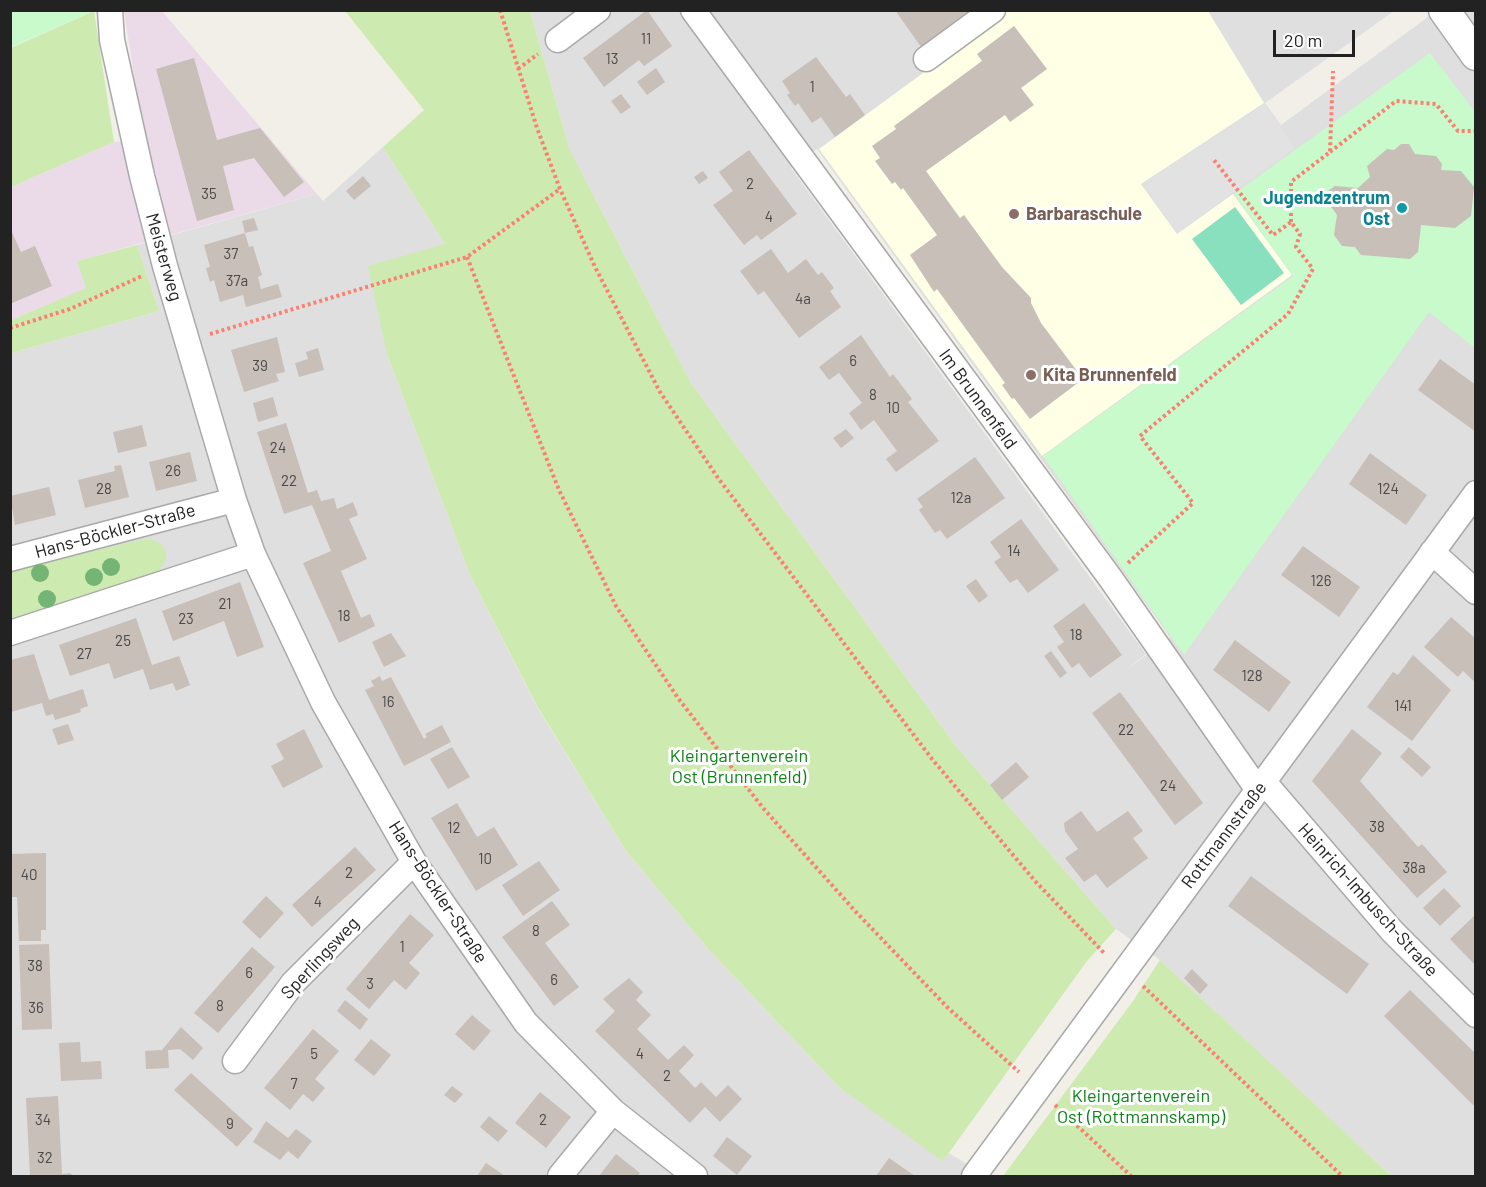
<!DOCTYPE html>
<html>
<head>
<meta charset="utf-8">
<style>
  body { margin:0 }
  #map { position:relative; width:1486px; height:1187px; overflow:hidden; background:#f2efe9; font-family:Barlow,sans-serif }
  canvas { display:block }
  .frame { position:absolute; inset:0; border:12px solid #222; pointer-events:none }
  .scale { position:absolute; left:1273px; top:30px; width:82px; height:27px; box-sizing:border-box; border:3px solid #222; border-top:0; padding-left:8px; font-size:18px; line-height:21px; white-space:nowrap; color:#222; -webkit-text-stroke:4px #fff; paint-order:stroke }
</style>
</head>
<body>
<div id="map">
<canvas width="1486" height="1187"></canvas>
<div class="frame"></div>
<div class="scale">20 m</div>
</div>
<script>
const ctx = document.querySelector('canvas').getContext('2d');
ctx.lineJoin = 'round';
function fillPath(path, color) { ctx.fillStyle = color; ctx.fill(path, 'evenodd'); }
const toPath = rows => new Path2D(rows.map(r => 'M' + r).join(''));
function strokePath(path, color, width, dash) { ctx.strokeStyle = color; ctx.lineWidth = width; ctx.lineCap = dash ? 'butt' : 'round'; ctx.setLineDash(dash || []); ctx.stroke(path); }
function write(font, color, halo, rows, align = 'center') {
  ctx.font = font + ' Barlow,sans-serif'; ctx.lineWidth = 6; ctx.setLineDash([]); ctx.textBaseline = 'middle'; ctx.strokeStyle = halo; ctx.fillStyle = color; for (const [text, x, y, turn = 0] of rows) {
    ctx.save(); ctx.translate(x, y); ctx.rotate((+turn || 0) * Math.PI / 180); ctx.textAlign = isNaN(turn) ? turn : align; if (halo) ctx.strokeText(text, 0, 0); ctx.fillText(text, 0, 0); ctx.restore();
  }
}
const residential = toPath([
  [610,10,1394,11,1265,103,1281,125,1436,11,1475,11,1475,1176,1391,1176,1160,960,1116,929,956,746,691,383,569,148,530,11,583,11,566,44],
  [817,149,1170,637,1121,674,1146,654,791,168],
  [383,147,445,244,387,354,470,575,537,707,626,851,710,951,840,1088,987,1176,11,1176,11,353,159,311,137,245,317,194,323,201]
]);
const industrial = toPath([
  [124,11,162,11,317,194,77,261,87,288,11,320,11,187,114,142,144,139]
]);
const education = toPath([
  [1008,11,1208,11,1264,103,1141,184,1177,234,1233,194,1292,275,1042,456,819,149]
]);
const grass = toPath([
  [94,11,114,142,11,187,11,48],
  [345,11,530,11,569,148,691,383,956,746,1116,929,1087,961,943,1161,840,1088,710,951,626,851,537,706,470,575,387,354,368,266,445,244,383,147,424,110],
  [137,245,159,311,11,353,11,320,86,288,77,261],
  [149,538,163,545,166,552,166,560,158,572,11,621,10,570],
  [1160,960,1335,1123,1391,1176,1003,1176,1133,1001]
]);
const park = toPath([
  [11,10,94,10,94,11,11,47],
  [1430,53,1475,112,1475,348,1429,312,1184,655,1043,456,1293,276,1234,194]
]);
const pitch = toPath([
  [1235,207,1284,273,1241,305,1192,239]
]);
const parking = toPath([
  [1265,104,1295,148,1177,233,1142,184]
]);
const building = toPath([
  [647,10,672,46,644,66,639,60,604,87,583,58],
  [895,10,986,10,926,54],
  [1014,26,1047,69,1021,88,1034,105,1010,122,1005,115,926,171,960,218,964,215,1002,267,1031,298,1031,303,1041,323,1083,379,1030,419,1014,398,1012,399,1002,385,1005,383,937,289,934,292,910,255,937,235,903,188,901,190,895,182,892,184,875,161,880,158,872,146,896,129,894,126,982,61,977,54],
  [816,57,846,97,850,94,865,115,835,137,821,117,812,123,798,103,795,106,787,95,790,93,782,81],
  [194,58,217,140,260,128,304,182,284,197,254,158,223,166,234,210,197,221,156,69],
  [656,68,665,82,647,95,637,82],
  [621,94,631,107,621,114,611,101],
  [1401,144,1409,144,1415,154,1436,156,1442,164,1441,170,1461,171,1474,187,1471,216,1455,228,1421,225,1418,252,1410,259,1361,255,1355,247,1342,246,1334,235,1337,215,1326,200,1327,192,1335,186,1358,188,1370,177,1367,166,1387,149,1394,150],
  [749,150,797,214,761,240,757,235,744,245,713,205,733,191,719,172],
  [703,171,708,178,699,184,694,177],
  [363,176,371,186,354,200,346,191],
  [254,218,258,230,245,233,242,221],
  [10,228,21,252,35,246,52,286,10,304],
  [245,233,249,247,253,246,262,275,258,277,261,289,278,284,282,297,246,307,243,295,220,302,214,280,210,282,206,268,210,267,204,245],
  [771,249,788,273,806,259,818,275,822,272,834,288,830,291,841,307,799,338,764,291,758,295,740,271],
  [861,335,890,377,893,374,912,399,908,402,939,441,896,472,886,459,897,451,874,420,861,430,849,413,862,403,839,373,829,380,819,367],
  [277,337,285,372,276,374,279,381,244,392,231,350],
  [318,348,324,370,299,377,295,363,308,359,306,352],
  [1440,359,1476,385,1476,432,1418,390],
  [273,397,278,416,258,422,253,403],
  [286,423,308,493,317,490,321,501,334,498,337,509,353,502,358,515,349,519,367,559,341,571,361,618,370,614,375,626,339,643,303,563,331,551,312,505,284,514,257,432],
  [142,425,147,446,118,453,113,432],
  [846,429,854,438,841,448,833,438],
  [190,452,197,481,156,491,149,462],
  [1370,453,1427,495,1406,525,1349,484],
  [975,457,1005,498,947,539,940,530,935,533,919,510,923,507,917,499],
  [121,465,129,497,85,508,78,480,115,471,114,466],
  [49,487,56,515,15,525,10,496],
  [1021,519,1059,570,1028,593,1017,579,1010,583,994,562,1001,557,990,542],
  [1303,546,1360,587,1339,617,1281,575],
  [976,579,988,596,979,603,966,586],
  [240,582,264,647,237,657,224,621,173,641,162,611],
  [1084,603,1122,655,1090,678,1079,663,1072,668,1057,647,1064,642,1053,626],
  [1451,617,1476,639,1476,683,1463,671,1458,677,1424,647],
  [136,618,152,665,179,656,190,685,176,691,173,683,150,690,143,669,114,679,109,663,70,676,59,645],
  [391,633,406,656,384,667,372,642],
  [1235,640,1291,682,1269,712,1213,670],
  [1051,651,1067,673,1060,678,1044,656],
  [34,654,49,700,83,689,88,706,80,709,81,712,55,720,53,714,46,716,42,703,11,712,10,660],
  [1413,655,1451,690,1412,741,1367,707,1393,672,1398,675],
  [380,676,382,681,391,677,424,739,427,737,425,734,442,725,451,742,404,766,365,690,374,686,371,681],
  [1120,692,1203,803,1175,825,1092,713],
  [68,724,74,740,58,745,52,729],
  [304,729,323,767,283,788,271,766,284,759,276,744],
  [1352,729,1382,753,1360,781,1418,847,1422,844,1447,872,1417,898,1312,781],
  [452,747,470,777,448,789,430,759],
  [1409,747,1431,767,1422,777,1400,757],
  [1016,762,1029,777,1002,800,990,785],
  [457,803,477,837,494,827,518,865,476,891,431,818],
  [1081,811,1097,832,1128,811,1143,831,1133,838,1148,858,1107,888,1096,874,1084,882,1065,858,1078,849,1065,831,1064,823],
  [355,847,376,870,312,927,292,905],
  [46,853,46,930,41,930,41,941,19,941,17,897,10,897,10,854],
  [539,861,560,890,523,916,502,885],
  [1251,876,1369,964,1347,994,1228,906],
  [1444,888,1461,906,1440,926,1423,908],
  [266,896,284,913,260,939,242,922],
  [552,901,570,925,545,943,579,987,554,1006,502,937],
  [410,914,434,935,409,963,420,973,406,990,394,980,369,1009,346,989],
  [1476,914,1476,966,1450,939],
  [49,944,52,1029,22,1030,19,945],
  [252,947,275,967,218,1033,194,1013],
  [1192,969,1208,985,1200,994,1184,978],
  [629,978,643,992,636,1000,651,1015,637,1029,668,1060,684,1045,694,1055,679,1071,695,1088,701,1082,716,1097,728,1085,742,1099,720,1122,705,1107,690,1123,595,1031,615,1011,603,999],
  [1410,990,1476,1054,1476,1102,1473,1105,1384,1016],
  [345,1000,368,1019,360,1030,337,1011],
  [472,1015,491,1031,474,1051,455,1034],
  [181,1027,203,1048,193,1060,180,1049,168,1050,169,1068,146,1069,145,1051,162,1050],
  [313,1029,339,1051,315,1079,325,1088,313,1102,303,1094,290,1110,264,1088],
  [371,1039,391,1055,374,1076,354,1060],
  [80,1042,81,1062,101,1061,102,1079,61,1081,59,1043],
  [191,1073,253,1129,237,1147,174,1090],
  [452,1086,463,1094,455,1103,444,1095],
  [540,1092,571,1117,546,1148,515,1123],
  [58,1096,62,1174,70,1173,74,1176,30,1176,26,1098],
  [489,1116,508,1131,498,1142,480,1127],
  [266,1121,288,1138,296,1129,312,1141,298,1159,288,1151,280,1160,253,1142],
  [727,1137,752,1156,737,1175,713,1156],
  [616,1154,640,1173,638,1176,599,1176],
  [889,1158,915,1176,876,1176],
  [486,1163,505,1176,477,1176]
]);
const path = toPath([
  [500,10,537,128,560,189,595,267,660,392,718,478,932,759,1035,881,1105,954],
  [518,69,538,54],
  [1330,152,1396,101,1436,104,1458,131,1476,131],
  [1291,222,1291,182,1330,152,1333,71],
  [467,257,559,490,616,606,678,698,763,808,856,912,948,1008,1019,1072],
  [10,328,70,309,142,276],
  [210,334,467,257,560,189],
  [1128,563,1193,503,1140,436,1288,314,1313,269,1296,247,1300,234,1291,222,1273,235,1214,160],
  [1143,986,1342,1176],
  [1055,1105,1131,1176]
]);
const minor = toPath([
  [110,10,112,40,142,176,165,266,234,500],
  [693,10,1111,579,1258,790],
  [558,40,598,10],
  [926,59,993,10],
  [1432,552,1476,592],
  [253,554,323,702,414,862,526,1023,613,1111,695,1176],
  [10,559,234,500,253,554,10,633],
  [1264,782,1392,931,1476,1015],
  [235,1061,293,983,414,862],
  [560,1176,613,1111],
  [974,1176,1476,493]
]);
const tertiary = toPath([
  [1444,10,1476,55]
]);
const trees = [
  [111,567],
  [40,573],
  [94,577],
  [47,599]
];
const markers = [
  [1402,208,6,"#0f9aa8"],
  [1014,214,6,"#8d6e63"],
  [1031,375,6,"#8d6e63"]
];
const numberNames = [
  ["11",646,39],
  ["13",612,59],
  ["1",812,87],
  ["2",750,184],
  ["35",209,194],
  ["4",769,217],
  ["37",231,254],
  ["37a",237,281],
  ["4a",803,299],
  ["6",853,361],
  ["39",260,366],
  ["8",873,395],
  ["10",893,408],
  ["24",278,448],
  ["26",173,471],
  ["22",289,481],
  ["28",104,489],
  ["124",1388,489],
  ["12a",961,498],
  ["14",1014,551],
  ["126",1321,581],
  ["21",225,604],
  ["18",344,616],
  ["23",186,619],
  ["18",1076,635],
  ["25",123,641],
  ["27",84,654],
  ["128",1252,676],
  ["16",388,702],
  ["141",1403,706],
  ["22",1126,730],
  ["24",1168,786],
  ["38",1377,827],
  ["12",454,828],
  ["10",485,859],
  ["38a",1414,868],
  ["2",349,873],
  ["40",29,875],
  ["4",318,902],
  ["8",536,931],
  ["1",402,947],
  ["38",35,966],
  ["6",249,973],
  ["6",554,980],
  ["3",370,984],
  ["8",220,1006],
  ["36",36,1008],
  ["5",314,1054],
  ["4",640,1054],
  ["2",667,1076],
  ["7",294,1084],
  ["34",43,1120],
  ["2",543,1120],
  ["9",230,1124],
  ["32",45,1158]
];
const cultureNames = [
  ["Jugendzentrum",1390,198],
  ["Ost",1390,219]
];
const educationNames = [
  ["Barbaraschule",1026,214],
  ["Kita Brunnenfeld",1043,375]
];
const streetNames = [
  ["Meisterweg",164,257,74],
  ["Im Brunnenfeld",978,399,54],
  ["Hans-Böckler-Straße",115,531,-15],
  ["Rottmannstraße",1224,835,-53],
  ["Hans-Böckler-Straße",438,892,57],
  ["Heinrich-Imbusch-Straße",1368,900,48],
  ["Sperlingsweg",320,958,-47]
];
const parkNames = [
  ["Kleingartenverein",739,756],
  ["Ost (Brunnenfeld)",739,777],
  ["Kleingartenverein",1141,1096],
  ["Ost (Rottmannskamp)",1141,1117]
];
fillPath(residential, '#e0dfdf');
fillPath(industrial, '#ebdbe8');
fillPath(education, '#ffffe5');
fillPath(grass, '#cdebb0');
fillPath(park, '#c8facc');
fillPath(pitch, '#88e0be');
fillPath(parking, '#e2e2e2');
fillPath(building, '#c7bfb8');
strokePath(minor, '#a9a9a9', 27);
strokePath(tertiary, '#a9a9a9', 33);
strokePath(path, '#fa8072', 4, [3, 3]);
strokePath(minor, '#fff', 24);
strokePath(tertiary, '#fff', 30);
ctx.fillStyle = '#74b475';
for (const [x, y] of trees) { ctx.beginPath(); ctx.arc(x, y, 9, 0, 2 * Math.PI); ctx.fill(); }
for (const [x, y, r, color] of markers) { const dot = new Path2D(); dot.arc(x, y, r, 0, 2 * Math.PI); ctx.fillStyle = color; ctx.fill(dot); strokePath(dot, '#fff', 2); }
write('15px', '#4b4948', null, numberNames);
write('bold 18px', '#0d838f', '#fff', cultureNames, 'right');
write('bold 18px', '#785e54', '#fff', educationNames, 'left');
write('18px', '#222', '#fff', streetNames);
write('18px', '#0c8416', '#fff', parkNames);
</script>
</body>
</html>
